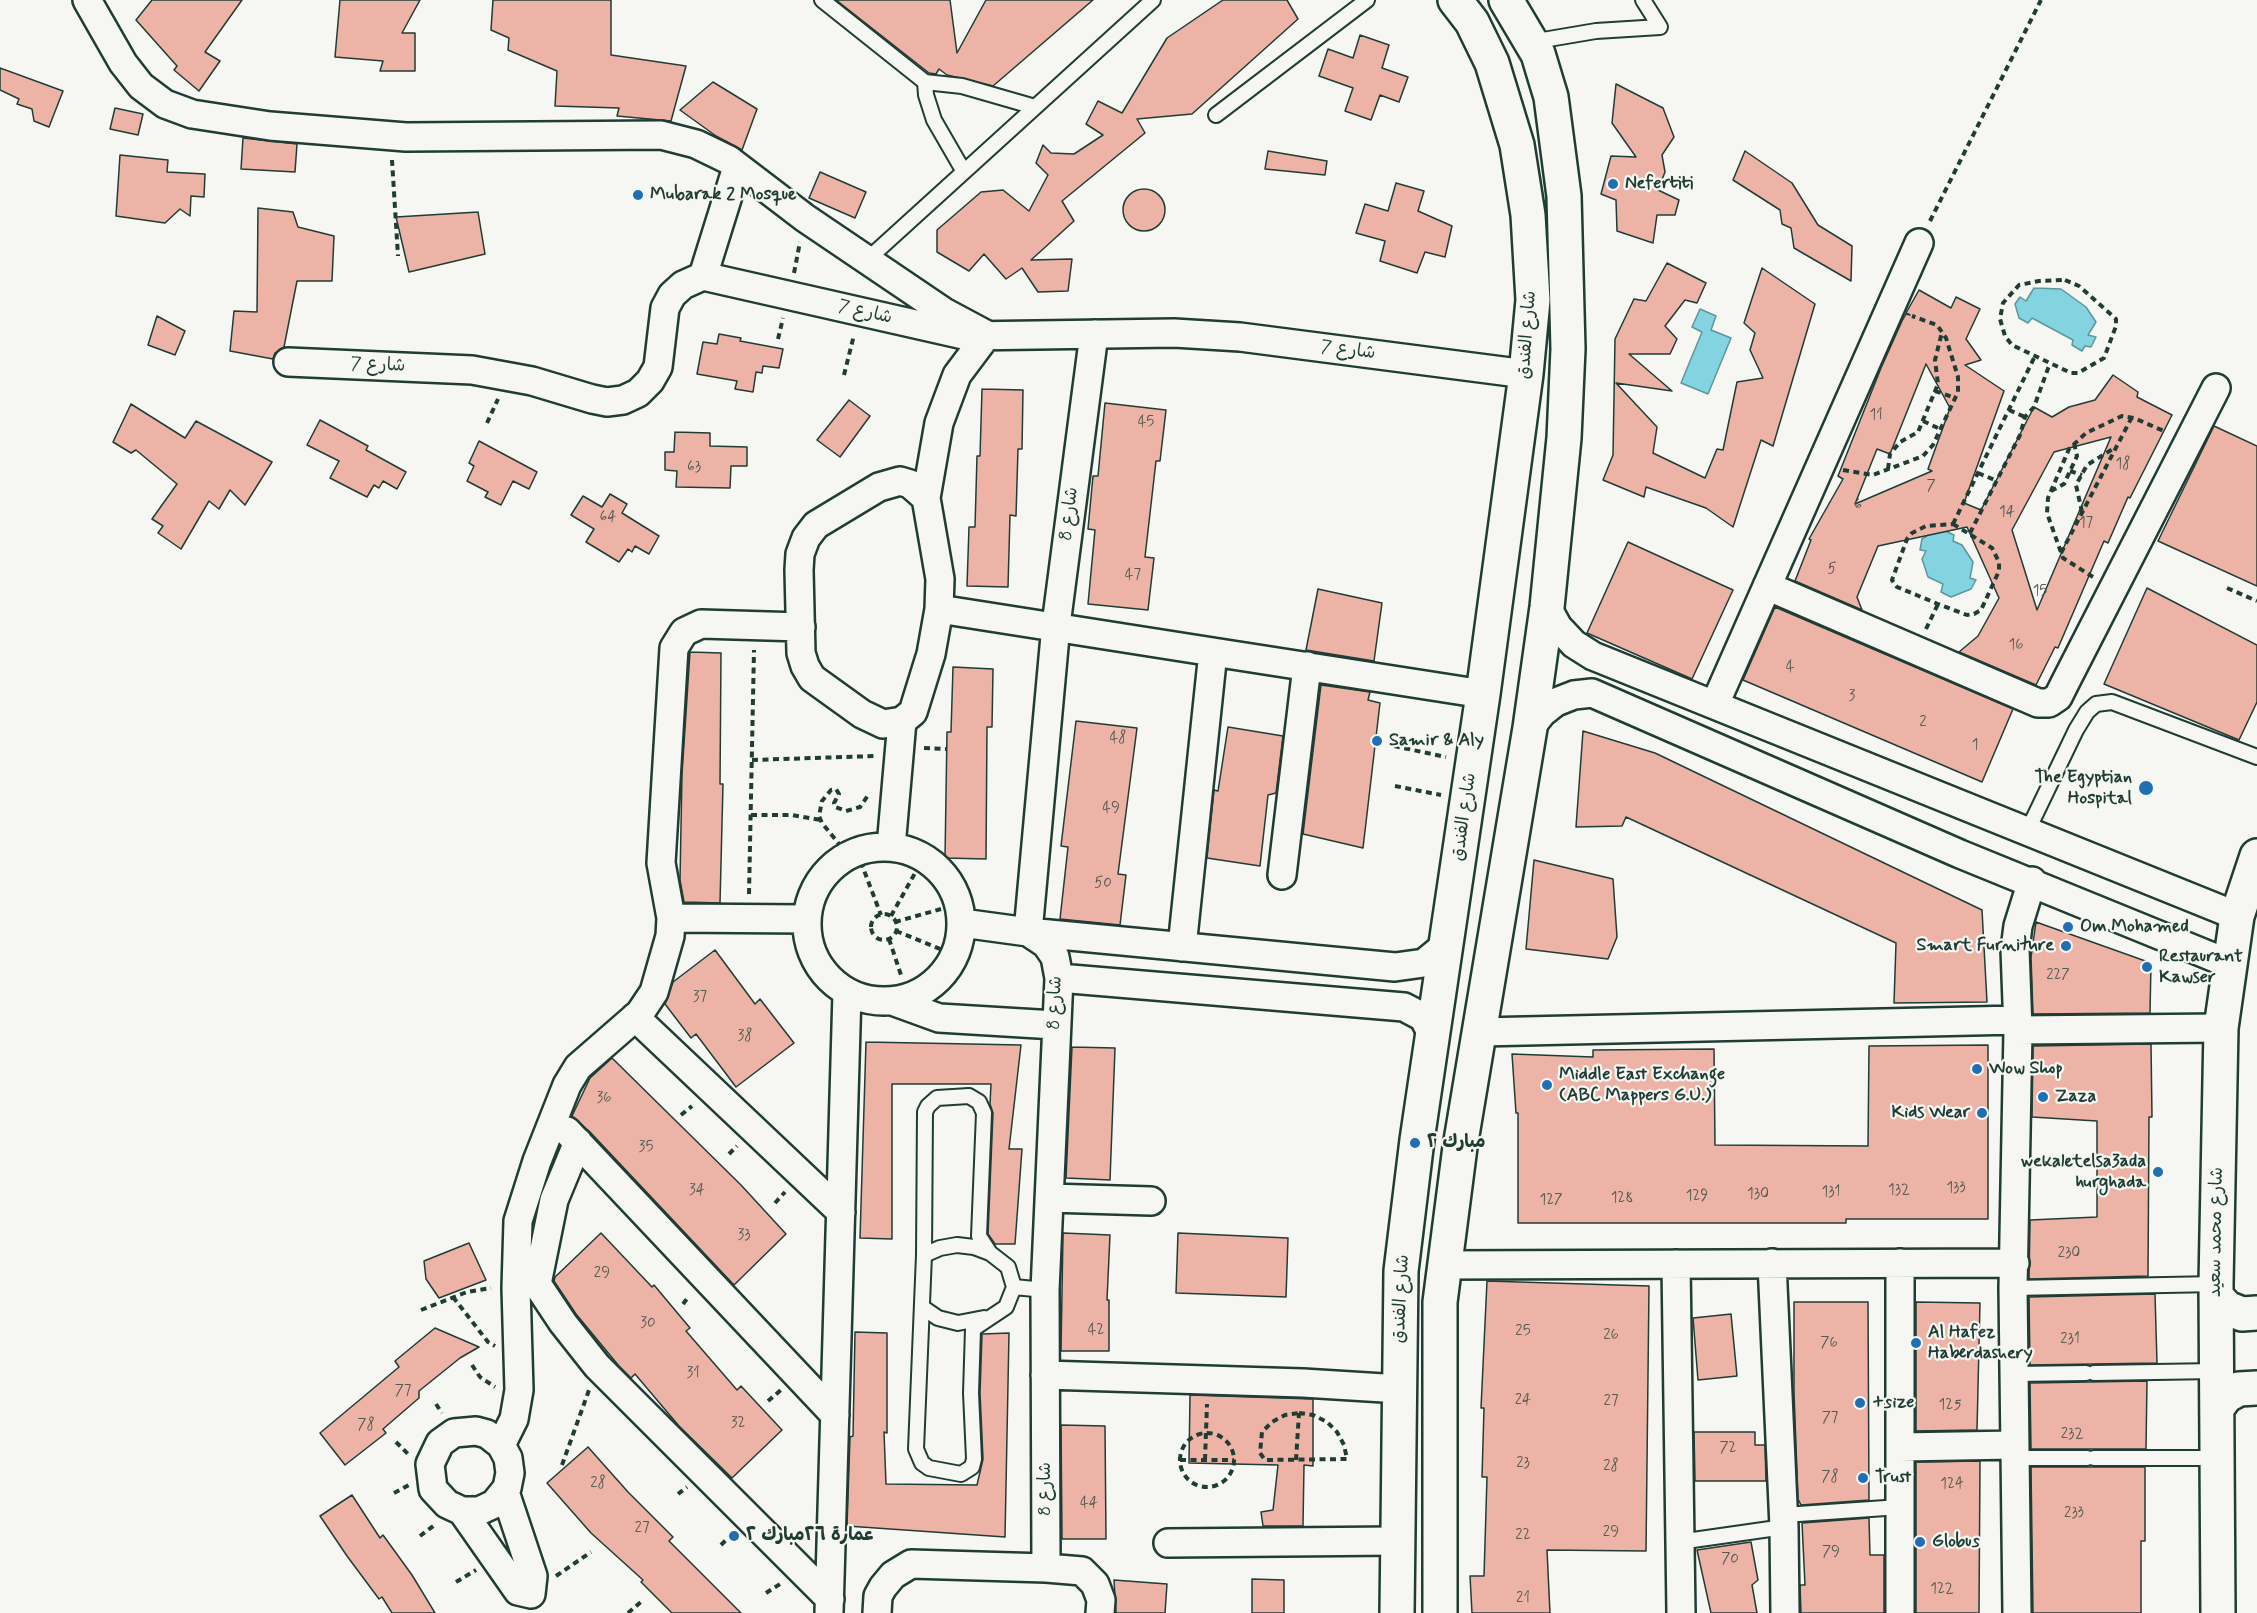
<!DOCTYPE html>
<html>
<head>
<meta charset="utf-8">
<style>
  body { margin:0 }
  canvas { display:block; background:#f6f6f2 }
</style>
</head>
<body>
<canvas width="2257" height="1613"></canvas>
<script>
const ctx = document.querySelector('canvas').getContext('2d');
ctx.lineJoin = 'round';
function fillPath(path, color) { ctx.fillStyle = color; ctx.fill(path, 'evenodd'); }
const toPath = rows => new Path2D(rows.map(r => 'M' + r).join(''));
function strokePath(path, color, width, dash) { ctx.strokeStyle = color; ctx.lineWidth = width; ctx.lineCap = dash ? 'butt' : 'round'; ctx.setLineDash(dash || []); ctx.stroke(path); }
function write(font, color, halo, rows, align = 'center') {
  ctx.font = font + ' Mynerve,"Playpen Sans Arabic",sans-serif'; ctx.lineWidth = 4.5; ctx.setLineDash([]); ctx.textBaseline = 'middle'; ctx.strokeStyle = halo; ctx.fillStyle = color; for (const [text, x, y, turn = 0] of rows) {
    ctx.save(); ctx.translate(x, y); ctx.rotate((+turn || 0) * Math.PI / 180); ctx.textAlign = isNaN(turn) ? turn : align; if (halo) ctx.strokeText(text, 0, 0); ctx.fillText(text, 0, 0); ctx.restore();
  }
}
const water = toPath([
  [2034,288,2061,289,2086,307,2096,322,2088,335,2096,337,2091,347,2085,346,2082,351,2072,345,2073,340,2032,318,2028,323,2019,318,2015,304,2020,297,2026,301,2034,288],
  [1700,309,1716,316,1711,330,1731,338,1708,394,1681,383,1702,332,1692,327,1700,309],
  [1939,528,1954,535,1953,541,1962,545,1973,562,1970,578,1976,580,1971,589,1951,597,1941,592,1943,584,1928,577,1922,559,1926,551,1920,550,1922,539,1939,528]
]);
const building = toPath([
  [152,0,242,0,205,52,220,61,199,91,174,70,177,66,136,20,152,0],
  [340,0,420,0,402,33,415,33,415,71,380,71,383,61,335,57,340,0],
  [493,0,611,0,611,55,686,66,671,121,617,116,619,108,555,106,557,71,508,50,509,38,491,30,493,0],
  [836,0,950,0,957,53,986,0,1093,0,993,86,947,75,939,69,936,74,929,73,836,0],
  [1223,0,1287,0,1298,19,1192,114,1137,119,1145,133,1062,201,1074,221,1031,260,1072,259,1068,291,1038,292,1022,268,1006,279,984,254,969,271,937,252,937,230,981,192,1003,190,1029,211,1048,175,1036,163,1043,145,1051,153,1074,154,1103,135,1086,124,1098,101,1122,113,1167,38,1223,0],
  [1360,35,1389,45,1382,68,1408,77,1399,102,1380,95,1371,120,1345,111,1353,88,1319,76,1328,49,1353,58,1360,35],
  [0,68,63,91,49,127,34,121,32,109,17,104,19,99,0,90,0,68],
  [713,82,757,109,742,150,716,136,680,110,713,82],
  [1616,84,1663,108,1674,137,1662,155,1665,172,1658,190,1679,200,1675,215,1657,215,1653,243,1617,231,1616,200,1601,194,1611,156,1636,157,1612,123,1616,84],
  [115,108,143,114,138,135,110,129,115,108],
  [243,138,297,144,295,172,241,169,243,138],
  [1268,151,1327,161,1325,175,1265,169,1268,151],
  [1745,151,1792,183,1818,225,1852,246,1851,281,1794,248,1791,228,1782,224,1780,210,1733,180,1745,151],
  [120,155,168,160,167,172,205,174,204,197,191,196,190,216,180,209,165,223,116,216,120,155],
  [820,172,866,192,855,218,809,198,820,172],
  [1396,183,1424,191,1418,211,1452,226,1445,257,1425,252,1417,273,1380,261,1385,241,1356,233,1365,204,1388,211,1396,183],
  '1123 210a21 21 0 1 1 42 0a21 21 0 1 1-42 0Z',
  [258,208,293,212,298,227,334,236,332,281,297,281,284,347,275,353,273,359,230,351,234,311,257,312,258,208],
  [478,212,485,254,409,272,396,217,478,212],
  [1667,263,1706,283,1697,303,1685,300,1665,326,1677,339,1670,354,1629,354,1672,391,1616,383,1657,427,1653,453,1705,478,1717,449,1723,450,1737,382,1763,378,1750,350,1755,333,1744,323,1762,268,1815,304,1773,446,1761,440,1733,527,1706,508,1646,487,1644,497,1603,480,1613,455,1615,339,1634,299,1646,301,1667,263],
  [1919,290,1951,308,1956,297,1980,309,1966,339,1981,360,1965,365,2004,391,1964,503,1981,510,2034,407,2052,417,2069,407,2095,400,2113,375,2138,392,2137,397,2172,415,2130,498,2128,497,2108,543,2104,541,2058,648,2055,647,2036,685,1959,652,1978,636,1999,598,1967,527,1878,546,1857,597,1862,610,1795,581,1811,540,1809,539,1843,479,1838,476,1881,368,1902,321,1906,314,1910,315,1906,313,1919,290],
  [1926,364,1950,408,1928,469,1932,471,1855,504,1877,449,1890,454,1926,364],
  [2111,437,2037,610,2012,530,2054,452,2111,437],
  [157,316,185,331,175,355,148,345,157,316],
  [719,334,741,338,740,341,783,349,779,368,763,366,762,373,756,372,753,392,735,389,737,381,697,374,703,342,717,344,719,334],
  [982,389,1023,390,1022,449,1018,449,1016,516,1010,515,1008,587,967,586,969,527,975,527,977,456,980,456,982,389],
  [849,400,870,416,840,457,817,440,849,400],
  [1105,403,1166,410,1160,461,1156,461,1145,557,1154,558,1148,610,1088,604,1095,530,1088,529,1093,476,1098,476,1105,403],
  [131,404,185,438,196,421,272,462,245,505,230,490,219,509,209,501,181,549,158,533,163,526,152,519,177,484,136,450,131,453,113,442,131,404],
  [320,420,368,446,366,450,406,472,397,489,383,481,379,488,374,485,367,497,330,478,339,461,307,445,320,420],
  [2214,426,2257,446,2257,586,2158,541,2214,426],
  [675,432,710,433,710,446,747,447,747,466,731,466,730,488,676,487,677,471,665,470,665,452,674,452,675,432],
  [479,441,537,472,529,489,513,481,501,505,485,497,488,492,467,481,474,466,469,463,479,441],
  [610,494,627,504,622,513,659,536,649,554,635,546,632,552,628,549,619,562,586,542,594,529,571,515,583,496,602,507,610,494],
  [1628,542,1733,590,1692,679,1587,633,1628,542],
  [2147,588,2257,645,2257,702,2239,740,2104,684,2147,588],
  [1318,589,1382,603,1374,661,1306,650,1318,589],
  [1775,607,2013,709,1982,782,1743,680,1775,607],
  [690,652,721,653,720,784,723,784,720,903,684,902,680,880,682,774,690,652],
  [953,667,993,669,992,727,987,727,986,859,945,858,947,732,951,732,953,667],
  [1321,685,1370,692,1368,700,1380,703,1363,848,1303,834,1321,685],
  [1076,721,1137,728,1118,874,1126,875,1120,925,1060,919,1068,847,1061,846,1076,721],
  [1228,727,1283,736,1276,793,1268,795,1260,866,1207,858,1214,790,1218,791,1228,727],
  [1583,731,1655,753,1982,910,1987,1002,1894,1003,1896,943,1626,817,1622,826,1576,827,1583,731],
  [1534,860,1613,879,1617,937,1608,959,1526,949,1534,860],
  [2036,922,2151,963,2150,1013,2033,1014,2031,957,2036,922],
  [715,950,755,1004,760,999,794,1043,736,1087,696,1034,691,1038,665,1004,673,982,715,950],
  [866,1042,1021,1045,1009,1149,1022,1149,1015,1244,995,1244,988,1234,993,1113,990,1104,991,1084,892,1084,892,1239,860,1238,866,1042],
  [2151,1044,2152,1117,2149,1117,2148,1276,2029,1279,2030,1220,2097,1217,2097,1121,2032,1117,2033,1046,2151,1044],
  [1988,1045,1988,1219,1846,1219,1846,1223,1518,1223,1518,1113,1516,1113,1512,1054,1593,1057,1593,1050,1714,1049,1715,1145,1868,1146,1869,1046,1988,1045],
  [1072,1047,1115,1048,1110,1180,1066,1178,1072,1047],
  [612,1058,741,1185,786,1234,734,1285,590,1132,572,1116,590,1078,612,1058],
  [601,1233,652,1287,654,1285,690,1328,686,1331,737,1390,741,1386,782,1430,732,1478,679,1426,635,1374,631,1378,619,1366,576,1314,554,1281,555,1277,601,1233],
  [1063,1233,1110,1235,1107,1300,1109,1300,1109,1351,1061,1351,1063,1233],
  [1178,1233,1288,1238,1286,1297,1176,1293,1178,1233],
  [469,1243,486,1280,439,1298,426,1279,424,1261,469,1243],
  [1487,1281,1649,1286,1646,1551,1547,1550,1550,1613,1472,1613,1470,1576,1484,1576,1487,1477,1482,1477,1484,1408,1481,1408,1487,1281],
  [2155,1294,2157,1363,2030,1365,2029,1297,2155,1294],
  [1794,1302,1868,1302,1869,1500,1801,1505,1798,1499,1794,1393,1794,1302],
  [1916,1302,1980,1303,1977,1430,1916,1431,1916,1302],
  [1731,1314,1737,1376,1698,1380,1693,1318,1731,1314],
  [435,1328,479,1347,460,1358,419,1391,419,1398,383,1429,386,1433,345,1465,320,1433,399,1367,395,1361,435,1328],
  [855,1332,887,1333,887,1433,884,1432,886,1484,977,1485,983,1459,980,1393,982,1334,1009,1333,1005,1537,847,1526,850,1437,853,1436,855,1332],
  [2147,1381,2146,1449,2031,1449,2030,1383,2147,1381],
  [1190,1395,1313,1399,1313,1466,1304,1465,1303,1526,1263,1526,1261,1512,1273,1510,1278,1465,1189,1463,1190,1395],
  [1061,1425,1105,1426,1106,1539,1062,1539,1061,1425],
  [1694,1432,1755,1432,1755,1445,1765,1445,1766,1481,1695,1481,1694,1432],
  [588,1447,628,1492,673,1537,669,1541,741,1613,672,1613,641,1582,643,1580,591,1533,547,1483,588,1447],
  [1980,1461,1979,1613,1916,1613,1916,1462,1980,1461],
  [2031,1467,2145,1467,2145,1541,2141,1541,2141,1613,2033,1613,2031,1467],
  [352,1495,380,1538,383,1535,412,1575,435,1613,392,1613,382,1597,379,1599,347,1556,320,1516,352,1495],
  [1869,1518,1870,1555,1884,1555,1884,1613,1801,1613,1800,1585,1805,1585,1802,1523,1869,1518],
  [1751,1542,1758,1580,1752,1585,1757,1613,1711,1613,1697,1550,1751,1542],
  [1252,1579,1284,1580,1284,1613,1252,1613,1252,1579],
  [1114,1580,1167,1584,1165,1613,1116,1613,1114,1580]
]);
const path = toPath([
  [392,160,398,256],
  [1930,221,2041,0],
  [794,273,800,242],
  [2065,280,2079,286,2116,319,2116,326,2104,358,2078,373,2071,373,2012,345,2005,336,2000,319,2003,303,2019,285,2039,281,2065,280],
  [778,339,783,318],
  [844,375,854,335],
  [1935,391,1955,398],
  [2009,410,2025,417],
  [1923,421,1940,429],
  [487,423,498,399],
  [1888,469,1890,454,1900,442,1918,432,1938,384,1935,360,1942,332],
  [1843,470,1873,475,1923,456,1933,445,1958,392,1958,377,1946,338,1937,325,1912,316],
  [2070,471,2082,475],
  [1978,473,1995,480],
  [2051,491,2064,484,2077,456,2074,443],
  [2082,512,2076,485,2087,465,2116,447],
  [1953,524,1992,548,1999,562,1999,571,1981,610,1974,614,1967,615,1938,604,1897,587,1892,580,1907,539,1912,533,1926,526,1953,524],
  [1953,524,2035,356],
  [1970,533,2020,435,2025,417,2034,407,2050,363],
  [2061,553,2132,417],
  [2093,577,2063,558,2047,513,2048,498,2069,449,2086,433,2122,416,2134,418,2166,432],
  [2227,588,2257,601],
  [1926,629,1938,604],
  [1394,746,1446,757],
  [924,748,946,749],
  [752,760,875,756],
  [1395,786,1441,795],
  [751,815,792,815,821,820],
  [857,852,881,915],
  [848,855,822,823,819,816,822,801,831,790,836,789,839,794,834,803,835,807,846,811,860,807,869,794],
  [749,894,754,650],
  '871 927a13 13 0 1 1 26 0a13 13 0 1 1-26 0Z',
  [891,916,924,857],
  [895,922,941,909],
  [896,931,955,955],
  [889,939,902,978],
  [681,1115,692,1106],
  [729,1154,737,1146],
  [775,1203,785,1192],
  [453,1297,488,1342,495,1346],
  [683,1304,689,1296],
  [421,1310,467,1292,491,1288],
  [472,1365,480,1377,495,1387],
  [768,1401,781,1390],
  [436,1404,442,1413],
  [1299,1413,1313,1415,1327,1422,1337,1432,1344,1445,1347,1459,1265,1460,1260,1453,1262,1432,1272,1422,1285,1415,1299,1413],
  '1180 1460a27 27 0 1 1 54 0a27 27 0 1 1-54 0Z',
  [396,1442,408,1454],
  [1180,1460,1234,1460],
  [1205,1460,1207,1404],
  [1296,1460,1299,1413],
  [562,1465,589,1390],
  [394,1493,409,1485],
  [678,1494,687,1487],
  [420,1536,436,1524],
  [721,1545,733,1533],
  [556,1576,591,1552],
  [456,1582,476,1570],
  [766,1593,780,1584],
  [628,1613,642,1601]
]);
const service = toPath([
  [822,0,925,82,962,86,1035,107],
  [1531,42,1596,31,1660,27,1643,0],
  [925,82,926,95,934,120,964,172],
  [1216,115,1367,0],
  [868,259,1153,0],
  [2027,832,2076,730,2087,712,2096,704,2112,702,2257,757],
  [969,1096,979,1102,984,1113,979,1236,990,1253,1008,1267,1014,1287,1006,1307,973,1329,971,1393,974,1459,972,1467,961,1474,929,1468,922,1463,916,1449,924,1255,925,1112,928,1106,937,1098,969,1096],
  [924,1255,940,1248,957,1245,974,1247,990,1253],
  [1014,1287,1045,1290],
  [2013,1288,2216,1284],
  [922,1307,938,1318,958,1323,984,1318],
  [2094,1373,2216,1371],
  [2014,1374,2086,1373],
  [2016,1458,2087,1458],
  [2094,1458,2217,1458],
  [1784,1515,1900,1507],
  [1679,1542,1784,1527]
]);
const minor = toPath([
  [87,0,123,63,141,86,165,104,192,114,270,126,406,137,661,135,696,144,729,160,805,218,944,312,987,335,957,375,939,423,926,498],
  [703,276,737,167],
  [1094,334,1056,625,1028,932,1046,944,1055,957,1059,978,1045,1290,1046,1568,1082,1571,1095,1584,1101,1600,1100,1613],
  [288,362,472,370,532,381,592,399,607,402,623,400,638,393,650,381,658,367,665,308,672,295,683,285,703,276,968,336,1174,333,1240,337,1526,374],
  [900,481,910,484,926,498,940,579,939,609,931,654,913,712,902,721,883,724,862,714,812,678,805,666,801,653,799,570,800,554,806,538,816,525,879,487,900,481],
  [1767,586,2038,703,2049,703,2058,697,2065,683,2216,388],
  [1547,607,1558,627,1574,644,1593,656,2237,916],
  [939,609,1213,652],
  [1715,704,1919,243],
  [1530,728,1542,713,1556,702,1574,695,1592,693,1960,854,2230,964],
  '807 924a77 77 0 1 1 154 0a77 77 0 1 1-154 0Z',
  [891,847,902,721],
  [1282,875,1307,666],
  [671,918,806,919],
  [962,923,1028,932,1395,967,1424,963,1446,945],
  [1182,947,1213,652,1483,694],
  [1059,978,1404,1007,1423,1017,1433,1036],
  [895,1002,939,1018,1055,1025],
  [635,1017,841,1212],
  [2018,1030,2221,1028],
  [1480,1032,2017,1020],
  [567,1131,835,1415],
  [578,1142,554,1200,537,1284,563,1323,597,1366,830,1599],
  [1049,1198,1151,1201],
  [1772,1263,1784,1527,1785,1613],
  [1900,1263,1900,1613],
  [1676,1264,1681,1613],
  [1444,1265,2015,1263],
  [1045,1375,1303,1383,1400,1389],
  [501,1445,514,1419,519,1390,516,1288,518,1221,537,1161,567,1085,578,1067,640,1013,654,992,670,936,671,918,661,863,674,648,684,632,701,624,801,627],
  [1900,1447,2015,1445],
  [505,1492,533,1576,531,1594],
  [462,1511,479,1511,494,1504,507,1488,510,1473,508,1458,501,1445,487,1434,476,1431,454,1433,440,1443,430,1464,433,1489,447,1504,462,1511,518,1591,531,1594],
  [1168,1543,1397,1541],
  [829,1613,847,993],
  [877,1613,878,1596,883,1587,893,1575,911,1564,1046,1568],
  [2017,1613,2013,1288,2018,1030,2015,949,2018,926,2032,881]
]);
const tertiary = toPath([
  [2216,1296,2227,1308,2242,1314,2257,1313],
  [2217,1408,2226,1396,2239,1389,2257,1388],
  [1397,1613,1401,1271,1417,1140,1483,694,1526,374,1533,300,1528,215,1517,145,1492,63,1472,22,1455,0],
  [1440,1613,1440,1302,1460,1147,1530,728,1547,607,1564,438,1568,349,1564,196,1551,97,1538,54,1506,0],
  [2218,1613,2216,1284,2221,1028,2237,916,2257,856]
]);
const markers = [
  [1613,184,6,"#1f6fb2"],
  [638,195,6,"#1f6fb2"],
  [1377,741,6,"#1f6fb2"],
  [2146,788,8,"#1f6fb2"],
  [2068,927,6,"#1f6fb2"],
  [2066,946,6,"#1f6fb2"],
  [2147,967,6,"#1f6fb2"],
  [1977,1069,6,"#1f6fb2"],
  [1547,1085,6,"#1f6fb2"],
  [2043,1097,6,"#1f6fb2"],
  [1982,1113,6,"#1f6fb2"],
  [1415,1143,6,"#1f6fb2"],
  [2158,1172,6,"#1f6fb2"],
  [1916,1343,6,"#1f6fb2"],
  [1860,1403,6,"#1f6fb2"],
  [1863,1478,6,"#1f6fb2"],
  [734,1536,6,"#1f6fb2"],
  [1920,1542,6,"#1f6fb2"]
];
const numberNames = [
  ["11",1876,416],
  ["45",1146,423],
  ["18",2123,465],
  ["63",694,468],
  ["7",1931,487],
  ["6",1858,506],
  ["14",2007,513],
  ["64",608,518],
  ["17",2086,524],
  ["5",1832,570],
  ["47",1133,576],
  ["15",2040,592],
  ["16",2016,646],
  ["4",1790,668],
  ["3",1852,697],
  ["2",1923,723],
  ["48",1118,739],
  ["1",1975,746],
  ["49",1111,809],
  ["50",1103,884],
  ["227",2058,976],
  ["37",700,998],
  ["38",745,1037],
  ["36",604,1099],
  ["35",646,1148],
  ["133",1956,1189],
  ["34",697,1191],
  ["132",1899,1191],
  ["131",1831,1193],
  ["130",1758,1195],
  ["129",1697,1197],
  ["128",1622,1199],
  ["127",1551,1201],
  ["33",744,1236],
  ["230",2069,1254],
  ["29",602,1274],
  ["30",648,1324],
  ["42",1096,1331],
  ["25",1523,1332],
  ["26",1611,1336],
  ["231",2070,1340],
  ["76",1829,1344],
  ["31",693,1374],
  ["77",403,1392],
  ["24",1523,1401],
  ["27",1611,1402],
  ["125",1950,1406],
  ["77",1830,1419],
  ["32",738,1424],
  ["78",366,1426],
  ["232",2072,1435],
  ["72",1728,1449],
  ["23",1523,1464],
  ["28",1611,1467],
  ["78",1830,1478],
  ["28",598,1484],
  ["124",1952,1485],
  ["44",1089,1504],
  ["233",2074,1514],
  ["27",642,1529],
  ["29",1611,1533],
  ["22",1523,1536],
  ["79",1831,1553],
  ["70",1730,1560],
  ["122",1942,1590],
  ["21",1523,1599]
];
const poiNames = [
  ["Nefertiti",1625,184],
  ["Mubarak 2 Mosque",650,195],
  ["Samir & Aly",1389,741],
  ["The Egyptian",2132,778,"right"],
  ["Hospital",2132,799,"right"],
  ["Om Mohamed",2080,927],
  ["Smart Furniture",2054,946,"right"],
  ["Restaurant",2159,957],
  ["Kawser",2159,978],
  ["Wow Shop",1989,1069],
  ["Middle East Exchange",1559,1075],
  ["(ABC Mappers G.U.)",1559,1096],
  ["Zaza",2055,1097],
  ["Kids Wear",1970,1113,"right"],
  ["مبارك ٢",1427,1143],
  ["wekaletelsa3ada",2146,1162,"right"],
  ["hurghada",2146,1183,"right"],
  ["Al Hafez",1928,1333],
  ["Haberdashery",1928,1354],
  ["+size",1872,1403],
  ["Trust",1875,1478],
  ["عمارة ٢٦مبارك ٢",746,1536],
  ["Globus",1932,1542]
];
const streetNames = [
  ["شارع 7",865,313,13],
  ["شارع الفندق",1528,335,-86],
  ["شارع 7",1348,351,7],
  ["شارع 7",378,366,2],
  ["شارع 8",1070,514,-83],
  ["شارع الفندق",1465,817,-82],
  ["شارع 8",1056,1003,-88],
  ["شارع محمد سعيد",2217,1232,-89],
  ["شارع الفندق",1402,1299,-87],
  ["شارع 8",1046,1489,-90]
];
fillPath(water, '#84d3e0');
strokePath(water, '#5c979b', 1.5);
fillPath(building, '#edb3a7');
strokePath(building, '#1f3d34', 1.5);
strokePath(service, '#1f3d34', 18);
strokePath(minor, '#1f3d34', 32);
strokePath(tertiary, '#1f3d34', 38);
strokePath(path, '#1f3d34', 4, [6, 4.5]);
strokePath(service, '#f6f6f2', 14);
strokePath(minor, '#f6f6f2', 27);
strokePath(tertiary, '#f6f6f2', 33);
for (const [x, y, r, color] of markers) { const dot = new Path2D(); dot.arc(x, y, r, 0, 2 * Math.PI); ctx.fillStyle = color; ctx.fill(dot); strokePath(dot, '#f6f6f2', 2); }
write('15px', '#525a51', null, numberNames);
write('bold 18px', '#1f3d34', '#f6f6f2', poiNames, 'left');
write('18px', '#1f3d34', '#f6f6f2', streetNames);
</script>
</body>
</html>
